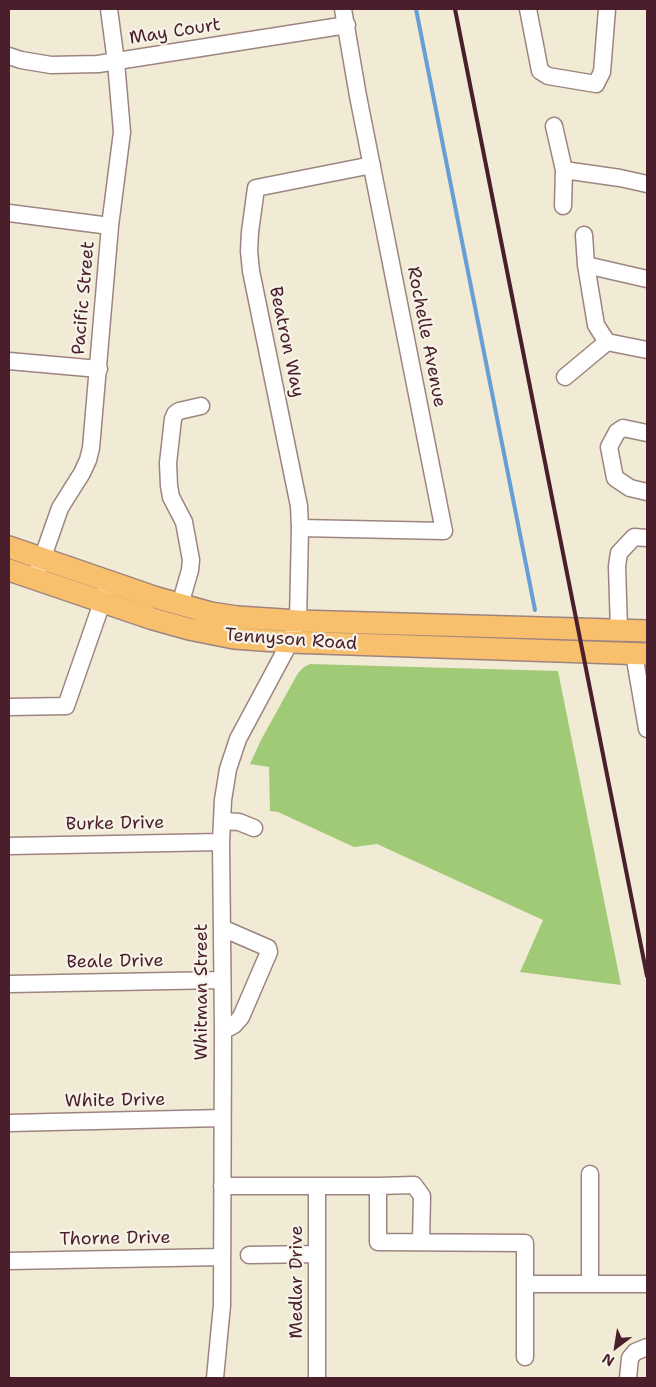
<!DOCTYPE html>
<html>
<head>
<meta charset="utf-8">
<style>
  body { margin:0 }
  #map { position:relative; width:656px; height:1387px; overflow:hidden; background:#f1ead4; font-family:"Shantell Sans",sans-serif }
  canvas { display:block }
  .frame { position:absolute; inset:0; border:10px solid #4a1f2b; pointer-events:none }
  .north { position:absolute; left:591px; top:1322px; width:50px; height:50px; -webkit-text-stroke:4px #f7f3e8; paint-order:stroke; rotate:211deg; font-size:14px; font-weight:700; line-height:20px; text-align:center; color:#4a1f2b }
  .north::after { content:''; display:block; margin:auto; width:18px; height:22px; background:#4a1f2b; clip-path:polygon(50% 0,100% 100%,50% 72%,0 100%) }
</style>
</head>
<body>
<div id="map">
<canvas width="656" height="1387"></canvas>
<div class="frame"></div>
<div class="north">N</div>
</div>
<script>
const ctx = document.querySelector('canvas').getContext('2d');
ctx.lineJoin = 'round';
function fillPath(path, color) { ctx.fillStyle = color; ctx.fill(path, 'evenodd'); }
const toPath = rows => new Path2D(rows.map(r => 'M' + r).join(''));
function strokePath(path, color, width, dash) { ctx.strokeStyle = color; ctx.lineWidth = width; ctx.lineCap = dash ? 'butt' : 'round'; ctx.setLineDash(dash || []); ctx.stroke(path); }
function write(font, color, halo, rows, align = 'center') {
  ctx.font = font + ' "Shantell Sans",sans-serif'; ctx.lineWidth = 4.5; ctx.setLineDash([]); ctx.textBaseline = 'middle'; ctx.strokeStyle = halo; ctx.fillStyle = color; for (const [text, x, y, turn = 0] of rows) {
    ctx.save(); ctx.translate(x, y); ctx.rotate((+turn || 0) * Math.PI / 180); ctx.textAlign = isNaN(turn) ? turn : align; if (halo) ctx.strokeText(text, 0, 0); ctx.fillText(text, 0, 0); ctx.restore();
  }
}
const green = toPath([
  [310,664,558,671,621,985,520,972,543,920,377,844,354,847,278,812,270,811,269,767,250,764,261,740,298,673,304,667]
]);
const stream = toPath([
  [416,9,535,610]
]);
const minor = toPath([
  [528,9,540,71,548,76,596,84,602,72,607,9],
  [9,56,21,60,51,65,98,64,347,25],
  [554,126,564,170,563,206],
  [564,170,620,178,647,184],
  [9,213,110,226],
  [584,235,586,265,596,325,607,342,647,350],
  [586,265,647,279],
  [9,361,99,369],
  [565,377,607,342],
  [647,433,623,428,617,432,609,447,615,478,630,488,647,492],
  [300,528,444,531,358,96,343,9],
  [39,568,60,508,82,473,88,460,91,448,110,226,122,132,116,62,109,9],
  [180,605,190,570,191,560,184,522,171,497,169,486,168,463,173,419,175,414,179,411,201,406],
  [619,631,617,566,619,553,634,537,647,538],
  [634,654,647,729],
  [9,707,66,706,106,591],
  [222,821,239,822,254,828],
  [9,846,221,842],
  [222,928,268,948,269,952,241,1017,234,1025,223,1031],
  [9,984,222,980],
  [9,1123,222,1118],
  [222,1186,378,1186,378,1242,525,1243,525,1284,647,1284],
  [317,1186,317,1378],
  [378,1186,414,1185,422,1196,421,1242],
  [249,1255,317,1254],
  [9,1261,222,1257],
  [525,1284,525,1357],
  [590,1284,590,1174],
  [215,1378,222,1305,223,1031,221,842,223,800,228,769,238,739,290,642,298,621,300,528,299,506,251,271,249,251,250,232,256,188,372,165],
  [628,1378,630,1358,635,1352,647,1347]
]);
const major = toPath([
  [9,547,154,597,211,613,237,617,298,621,647,631],
  [9,570,153,619,189,629,234,638,290,642,647,654]
]);
const rail = toPath([
  [455,9,647,976]
]);
const streetNames = [
  ["May Court",175,32,-9],
  ["Pacific Street",84,298,-85],
  ["Rochelle Avenue",426,337,79],
  ["Beatron Way",286,342,78],
  ["Tennyson Road",291,640,4],
  ["Burke Drive",115,824,-1],
  ["Beale Drive",115,962,-1],
  ["Whitman Street",202,992,-90],
  ["White Drive",115,1101,-1],
  ["Thorne Drive",115,1239,-1],
  ["Medlar Drive",297,1282,-90]
];
fillPath(green, '#a1ca76');
strokePath(stream, '#679ed5', 4);
strokePath(minor, '#9e8480', 19);
strokePath(major, '#9e8480', 24);
strokePath(minor, '#fff', 16);
strokePath(major, '#f8bf6c', 21);
strokePath(rail, '#4a1f2b', 4);
write('18px', '#4a1f2b', '#f7f3e8', streetNames);
</script>
</body>
</html>
